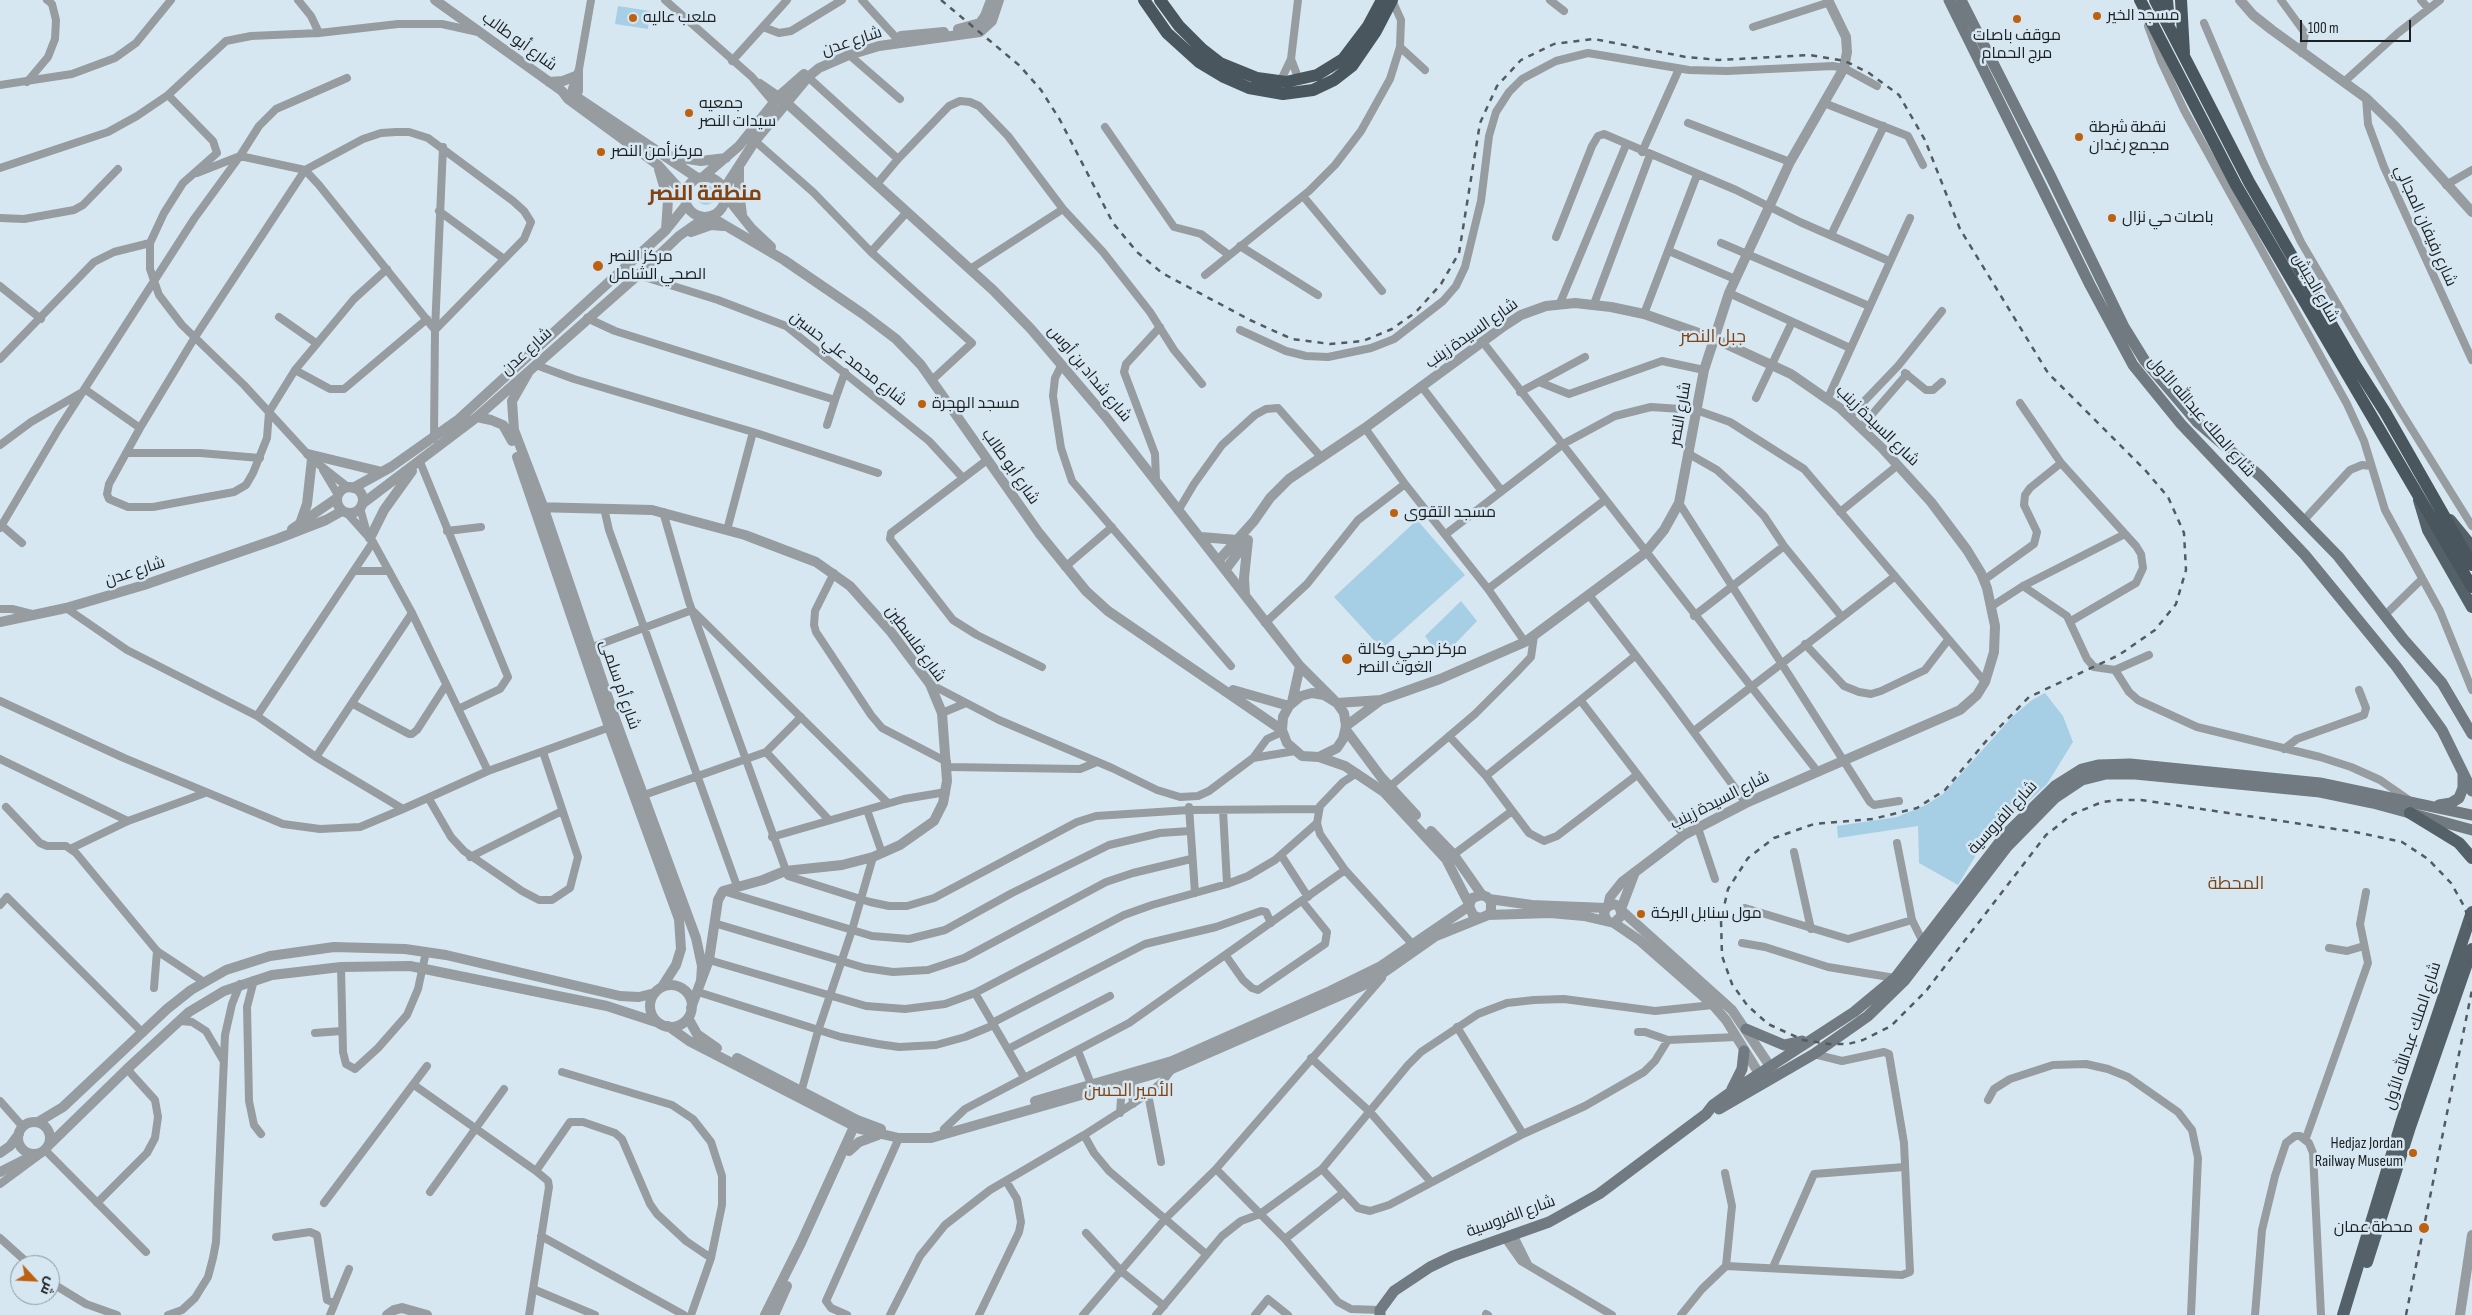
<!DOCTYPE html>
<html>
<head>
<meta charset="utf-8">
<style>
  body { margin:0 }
  #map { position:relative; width:2472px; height:1315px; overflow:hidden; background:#d7e7f1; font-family:"Sofia Sans Condensed",Cairo,sans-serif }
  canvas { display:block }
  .north { position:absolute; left:10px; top:1255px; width:50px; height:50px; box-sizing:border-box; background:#d7e7f1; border:1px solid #8b979f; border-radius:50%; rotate:115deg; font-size:14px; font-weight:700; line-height:20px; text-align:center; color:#1a2023 }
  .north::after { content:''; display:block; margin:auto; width:18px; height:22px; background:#bd600f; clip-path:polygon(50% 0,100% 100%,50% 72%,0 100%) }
  .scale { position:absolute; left:2300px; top:20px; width:111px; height:22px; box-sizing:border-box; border:2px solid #1a2023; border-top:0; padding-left:6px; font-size:15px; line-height:18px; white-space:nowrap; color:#1a2023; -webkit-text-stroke:4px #d7e7f1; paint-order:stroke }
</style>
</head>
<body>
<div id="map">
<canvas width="2472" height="1315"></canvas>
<div class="north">ش</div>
<div class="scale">100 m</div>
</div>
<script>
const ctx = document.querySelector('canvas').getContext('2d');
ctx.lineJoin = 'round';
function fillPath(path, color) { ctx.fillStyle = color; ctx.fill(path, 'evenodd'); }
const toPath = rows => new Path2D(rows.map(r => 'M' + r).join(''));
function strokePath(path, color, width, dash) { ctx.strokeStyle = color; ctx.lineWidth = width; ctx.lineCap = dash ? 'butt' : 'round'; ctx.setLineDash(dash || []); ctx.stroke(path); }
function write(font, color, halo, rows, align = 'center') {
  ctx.font = font + ' "Sofia Sans Condensed",Cairo,sans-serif'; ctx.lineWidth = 5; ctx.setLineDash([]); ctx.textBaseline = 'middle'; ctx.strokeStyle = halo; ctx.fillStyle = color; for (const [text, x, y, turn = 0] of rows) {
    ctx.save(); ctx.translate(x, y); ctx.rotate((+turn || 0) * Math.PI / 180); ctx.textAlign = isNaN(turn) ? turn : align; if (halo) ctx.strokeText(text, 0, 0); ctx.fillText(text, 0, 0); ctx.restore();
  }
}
const green = toPath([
  [618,6,650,11,648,29,615,24],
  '696 195a10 10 0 1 1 20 0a10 10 0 1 1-20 0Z',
  [1417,520,1465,575,1382,649,1334,597],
  [1461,601,1477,621,1454,645,1438,655,1425,636],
  [2045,693,2063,716,2073,742,2047,784,1982,845,1958,885,1919,863,1918,826,1838,838,1837,826,1897,817,1926,805,1943,794,2012,717,2032,700]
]);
const minor = toPath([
  [298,0,311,16,319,33],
  [665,0,752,77,774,103],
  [862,0,900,42],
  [1550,0,1564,11],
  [2281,0,2305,33,2302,53],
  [2421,0,2428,8],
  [2204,23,2263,162,2301,242,2398,407,2472,526],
  [2148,26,2161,61,2184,110,2347,404,2364,441,2385,510,2440,611,2472,690],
  [763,27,779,33,791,31,842,0],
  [1753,27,1830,2],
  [1400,47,1425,70],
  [847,53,900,99],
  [1291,59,1299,80],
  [732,61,787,0],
  [808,77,898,159],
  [2345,81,2398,33,2440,0],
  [27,82,48,57,55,39,56,20,52,4,47,0],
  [1280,82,1291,59,1298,0],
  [760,83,779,96],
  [0,85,72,74,115,58,136,43,171,0],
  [168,95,213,141,217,153,183,183,164,213,150,243,150,269,159,295,182,325,244,385,312,459,349,488],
  [569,97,579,69,591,0],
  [2366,98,2368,124,2384,167,2472,360],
  [575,101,579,91,579,71],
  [1824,103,1908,136,1923,165],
  [1688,123,1790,162],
  [1105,127,1174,227,1201,234,1229,255],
  [755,141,813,192,871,252,972,343,932,380],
  [1642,152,1679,69],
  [0,168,108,132,137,116,168,95,226,41,251,36,319,33,398,24,442,24,478,32],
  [197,173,240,156,305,170,319,185,435,330,434,439],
  [877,184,898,159,949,106,960,101,970,102,979,106,1008,136,1063,209,1103,252,1150,312,1174,350,1202,384],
  [2446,185,2472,170],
  [1303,196,1382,291],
  [439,211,504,259],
  [0,218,24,219,74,210,83,205,118,169],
  [1831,235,1884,126],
  [1556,237,1592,146,1598,136,1604,134,1736,190,1800,222,1889,261],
  [1721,243,1869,306],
  [1240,246,1318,295],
  [1669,251,1735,279],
  [871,252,907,212],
  [387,269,354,299,295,370,269,412,267,438,253,473,246,485,234,492,153,507,128,507,109,499,107,494,109,484,140,428,195,337,305,170,363,139,381,133,396,132,409,132,428,138,513,201,524,211,531,222,524,239,435,330],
  [970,269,1063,209],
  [638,275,718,300,786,326,929,441,963,478],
  [1205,275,1309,191,1335,165,1361,131,1390,79,1400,47,1401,20,1392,0],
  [0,286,41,319],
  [1729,293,1850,348],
  [1560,303,1626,145],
  [1594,304,1650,155],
  [1644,314,1697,175],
  [279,317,316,343],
  [587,318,615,331,835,400,845,372],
  [435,330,443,147],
  [1240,330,1286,351,1306,356,1328,357,1371,348,1394,339,1443,301,1456,286,1465,267,1481,201,1489,136,1496,112,1509,92,1522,79,1556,61,1588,53,1689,70,1727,71,1833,66,1844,68,1877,86],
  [1482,341,1817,771],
  [0,359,94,262,114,252,150,243],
  [1062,364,1055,378,1053,396,1061,448,1072,481,1231,666],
  [536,365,574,379,753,432,878,473],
  [295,370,330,389,344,389,427,319],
  [1905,373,1926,390,1933,390,1942,382],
  [1539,382,1569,394,1662,361,1704,370],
  [1422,387,1501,490],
  [1520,392,1585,357],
  [1756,398,1792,322],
  [1828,398,1910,218],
  [2020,403,2061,463,2136,546,2141,554,2143,568,2136,583,2071,621],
  [1850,416,1898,366,1942,311],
  [827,425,835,400],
  [1861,427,1907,374],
  [1365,428,1405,484,1488,589,1525,642],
  [0,445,31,422,86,390,140,428],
  [126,453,200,453,260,458],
  [1689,454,1717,470,1741,492,1764,516,1784,546,1842,617],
  [987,460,895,530,891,533,890,539,953,620,977,635,1042,667],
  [420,462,508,677,500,689,458,709],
  [323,470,338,495],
  [1156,480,1155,454,1124,372,1126,364,1160,327],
  [1679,503,1870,802,1874,805,1899,801],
  [360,508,367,533],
  [604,508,609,530,737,886],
  [1178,511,1194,484,1222,445,1255,415,1266,409,1278,408,1321,457],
  [663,512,689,602,788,876,870,902,889,906,907,906,934,898,1077,822,1096,816,1189,810,1318,809],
  [1840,512,1898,465],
  [347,513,373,542,412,613,488,771],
  [2304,520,2350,470,2362,465,2371,466],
  [0,524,22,543],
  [0,528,58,430,194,219,240,156,259,126,276,109,347,78],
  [727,530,753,432],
  [447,531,481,527],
  [1446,534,1563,444,1615,416,1651,407,1696,410,1730,422,1804,469,1985,682],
  [1065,567,1112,527],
  [354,571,389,571],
  [834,573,815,611,814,625,816,632,871,715,882,728,947,762],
  [1984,580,2034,544,2037,532,2024,505,2025,495,2030,488,2061,463],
  [2023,586,2067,616,2087,659,2094,667,2115,670,2149,655],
  [1488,589,1605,500],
  [1589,595,1667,696,1746,803],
  [1992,606,2023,586,2125,534],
  [66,608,127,650,257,716,316,757,403,809,488,771,613,726],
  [0,609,12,609,32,614],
  [2385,615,2422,579],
  [1694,616,1784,546],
  [1265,623,1307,584,1358,520,1405,484],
  [1805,644,1844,686,1859,692,1871,694,1881,691,1925,670,1948,640],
  [587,649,692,610,888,803],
  [1635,656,1486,776,1529,833,1544,841,1557,836,1637,775],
  [2115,670,2129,692,2138,700,2197,727,2320,757,2351,767,2380,780,2409,800],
  [930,684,999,720,1112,768,1157,790,1180,797,1198,796,1209,791,1253,758,1267,739,1282,732],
  [0,701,124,758,283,824,320,829,360,827,403,809],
  [1581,701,1684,835],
  [353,704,409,734,412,734,417,730,446,685],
  [942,713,966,703],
  [257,716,373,542],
  [1694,731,1894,577],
  [1449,736,1486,776],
  [2284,749,2297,739,2364,715,2366,708,2359,690],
  [766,752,829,820],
  [316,757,412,613],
  [1253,758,1295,751],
  [0,759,128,821],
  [947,767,1080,769,1097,762],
  [1357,773,1343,782,1320,806,1317,823,1320,834,1345,870,1416,948],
  [1387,789,1475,714,1514,675,1531,657,1534,636],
  [644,795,766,752,801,717],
  [429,799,451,837,464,851,522,891,539,900,552,900,570,888,578,857,543,752],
  [6,807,40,843,47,846,66,846,76,853,157,951,204,982],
  [1189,807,1195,893],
  [867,810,882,853],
  [1223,810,1227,884],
  [1698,828,1715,879],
  [772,837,904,799,946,792],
  [1897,843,1912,920,1924,944],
  [72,848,128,821,205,793],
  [1794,852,1811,929],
  [1281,855,1308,897],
  [470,857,562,811],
  [1449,858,1512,811],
  [723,891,872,936,909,939,945,930,1012,893,1109,845,1160,833,1190,831],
  [0,905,7,897,143,1033],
  [1745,908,1848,939,1912,920],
  [714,923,865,968,893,972,928,970,964,958,1106,882,1133,873,1191,859],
  [1742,943,1765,947,1828,967,1895,978],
  [2329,948,2347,951,2364,946],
  [1226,956,1243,980,1252,988,1258,990,1325,944,1327,932,1302,901],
  [709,960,866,1006,905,1009,945,1004,975,993,1124,915,1152,905,1227,884,1248,876,1275,860,1317,823],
  [341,967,343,1052,346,1064,355,1069,378,1048,407,1015,418,989,426,952],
  [254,980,247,1007,249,1101,254,1125,261,1134],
  [154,988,157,951],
  [698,992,841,1037,878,1044,899,1047,936,1045,965,1037,994,1025],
  [975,993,1024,1077],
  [180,1021,192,1022,206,1031,223,1060],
  [992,1023,1145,944,1216,927,1261,911,1266,912,1271,923],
  [1457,1027,1523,1134],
  [1638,1032,1645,1032,1668,1040,1737,1037],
  [315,1033,341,1031],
  [1008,1049,1110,996],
  [1078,1051,1091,1084],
  [1311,1058,1370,1112,1431,1182],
  [562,1072,672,1105,693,1119,711,1142,722,1176,722,1205,711,1258,691,1315],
  [1130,1076,1133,1104],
  [1119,1081,1121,1099,1120,1113],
  [414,1085,536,1171,548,1181,549,1187,529,1315],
  [1148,1094,1161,1162],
  [800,1096,818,1031,852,930,873,857],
  [1988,1100,1994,1089,2010,1079,2053,1065,2086,1064,2108,1069,2128,1077,2178,1112,2192,1130,2198,1158,2191,1315],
  [0,1101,23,1127],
  [944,1129,965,1109,1129,1023,1345,870],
  [1084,1135,1094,1153,1109,1171,1206,1254],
  [2306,1138,2368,963,2360,924,2366,892],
  [46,1151,146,1252],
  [1216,1169,1285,1239,1338,1302,1351,1309,1380,1310],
  [1322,1169,1358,1208,1370,1211,1389,1205,1523,1134,1585,1106,1644,1072,1655,1061,1668,1040],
  [536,1171,570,1122,583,1122,615,1133,622,1139,650,1204,657,1214,686,1241,711,1258],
  [1725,1173,1732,1206,1726,1266],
  [0,1184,42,1153],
  [430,1192,504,1089],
  [97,1203,147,1153,155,1138,158,1117,155,1100,127,1069],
  [324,1203,427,1066],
  [1086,1233,1121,1271,1164,1306],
  [1513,1234,1528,1264],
  [541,1236,684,1315],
  [276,1237,310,1232,317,1235,327,1300,335,1303],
  [1504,1237,1521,1261,1612,1315],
  [0,1238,30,1265],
  [1285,1239,1343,1193],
  [1773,1267,1814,1174,1904,1167],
  [50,1282,86,1304,117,1315],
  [533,1289,595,1315],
  [1486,1314,1488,1315],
  [168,1315,182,1310,195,1298,208,1277,213,1258,216,1242,225,1035,232,1004,240,984],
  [330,1315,349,1269],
  [847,1315,831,1308,826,1301,899,1138],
  [890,1315,920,1256,945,1225,990,1190,1084,1135,1148,1094,1163,1081,1172,1069],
  [979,1315,1019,1232,1021,1222,1017,1199,1006,1181],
  [1083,1315,1165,1219,1216,1169,1382,978],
  [1156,1315,1222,1236,1241,1221,1260,1214,1322,1169,1408,1065,1421,1052,1478,1014,1507,1003,1534,1000,1564,999,1655,1011,1713,1005],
  [1255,1315,1268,1299,1288,1315],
  [1681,1315,1702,1289,1726,1266,1902,1275,1910,1272,1904,1143,1889,1054,1884,1052,1842,1061,1814,1054],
  [2255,1315,2262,1230,2275,1176,2286,1143,2295,1136,2300,1136,2309,1143,2313,1153,2321,1315]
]);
const tertiary = toPath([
  [435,0,562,91,568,99,658,165,684,194],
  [2240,0,2253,15,2272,30,2366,98,2395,126,2472,212],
  [958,29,980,23,985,16,991,0],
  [901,36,944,32],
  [549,82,563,81,576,76],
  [572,94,696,177],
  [779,96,993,290,1031,329,1105,416,1300,666,1334,700],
  [669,156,701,161,726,158],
  [739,166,739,190,742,215],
  [659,169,668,200,666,230],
  [704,176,739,146,779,96,804,74],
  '685 197a20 20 0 1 1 40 0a20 20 0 1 1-40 0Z',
  [724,189,755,141,808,77,819,68,849,55,879,46,980,32,992,21,999,0],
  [725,195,752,229,771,247],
  [711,217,784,260,863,314,896,339,921,365,1039,533,1086,591,1108,611,1282,730],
  [691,232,711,225,723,226],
  [528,373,512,401,514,430,543,506,617,724,696,938,702,966,701,981,691,1008],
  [477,417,491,420,503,425,512,441],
  [308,454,382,472],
  [517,457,609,727,679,919,681,949,676,965,662,987],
  '337 500a13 13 0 1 1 26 0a13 13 0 1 1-26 0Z',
  [353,488,391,467,459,419,666,230,686,205],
  [362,504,477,417,638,275,679,236,706,217],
  [534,507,652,510,745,535,816,562,850,586,891,632,930,684,942,713,947,781,943,803,934,821,900,845,873,857,842,865,785,871,763,880,723,891,718,900,709,960,701,981],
  [300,524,307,504,312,459],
  [292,529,337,498],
  [1201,537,1237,540],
  [370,538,384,510,412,471],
  [1219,560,1254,521,1270,498,1289,479,1365,428,1504,326,1521,315,1546,306,1575,303,1611,307,1644,314,1713,338,1791,374,1840,408,1882,448,1931,502,1967,550,1981,573,1987,588,1995,626,1994,652,1985,682,1977,695,1960,710,1746,803,1684,835,1622,882,1610,897,1608,906],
  [1226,569,1247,541],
  [1245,595,1244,578,1248,540],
  [0,622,66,608,144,585,277,539,326,520,342,511],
  [1233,690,1289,706],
  [1292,702,1300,666],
  [1337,703,1381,700],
  [1346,726,1381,700,1440,679,1525,642,1645,553,1664,530,1679,503,1704,370,1729,293,1790,162,1844,68,1847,52,1846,37,1828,0],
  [1346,730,1381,777,1416,815],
  [1319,757,1337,748,1343,739,1346,726,1344,713,1337,703,1324,695,1312,693,1301,696,1289,706,1283,717,1282,730,1287,743,1302,756,1319,757,1345,766,1384,792,1446,859,1469,904],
  [1431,831,1454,855,1482,895],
  [1489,899,1532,905,1606,908],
  [1621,909,1635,872],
  [1622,911,1732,1010,1774,1072],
  [1488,915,1550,913,1584,916,1614,923,1622,915,1619,906,1613,904,1606,908,1604,914,1607,921],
  [1614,923,1639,940,1713,1005,1726,1020,1763,1080],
  '650 1006a21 21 0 1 1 42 0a21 21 0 1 1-42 0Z',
  [688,1018,697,1034,717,1048],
  [668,1026,689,1041,860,1129,899,1138,931,1138,1172,1069,1369,983,1436,936,1488,915,1491,911,1491,902,1487,897,1482,895,1472,898,1469,906,1473,915,1480,918],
  [737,1058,857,1120,881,1129],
  [1035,1101,1172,1061,1330,991,1381,966,1469,906],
  '18 1138a16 16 0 1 1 32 0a16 16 0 1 1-32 0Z',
  [38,1122,63,1107,167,1009,191,990,226,970,270,956,334,947,405,949,446,955,620,996,639,997,655,993],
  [49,1145,127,1069,189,1012,224,991,272,975,341,967,410,966,607,1006,659,1023],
  [849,1151,859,1142,878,1135],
  [0,1153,10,1146,19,1134],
  [0,1172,34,1155],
  [387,1315,394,1310,402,1308,427,1315],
  [765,1315,801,1243,857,1120],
  [774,1315,787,1286],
  [2460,1315,2472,1235]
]);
const secondary = toPath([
  [1949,0,2090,285,2133,365,2181,424,2305,555,2396,666,2442,730,2472,791],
  [1961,0,2051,177,2124,327,2145,361,2197,422,2260,476,2338,556,2404,640,2442,683,2472,734],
  [2439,805,2451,803,2459,798,2463,788,2463,774],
  [1746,1029,1784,1045,1802,1041],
  [1732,1089,1742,1069,1744,1051],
  [1719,1109,1814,1054,1868,1016,1905,980,2007,847,2055,798,2082,780,2106,774,2135,774,2320,792,2373,803,2472,830],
  [1380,1315,1380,1310,1394,1291,1430,1267,1453,1256,1549,1222,1599,1194,1706,1114,1713,1105,1731,1092,1854,1012,1895,978,2005,835,2055,786,2082,769,2098,765,2130,764,2320,783,2472,815]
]);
const primary = toPath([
  [2419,500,2428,530,2472,607],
  [2450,520,2472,547],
  [2410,813,2459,843,2472,858],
  [2367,1262,2410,1127,2472,949],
  [2343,1315,2401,1124,2472,912]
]);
const trunk = toPath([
  [1144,0,1167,33,1199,62,1224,77,1249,88,1283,94,1313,90,1334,80,1352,66,1376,31,1392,0],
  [1160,0,1179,26,1202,49,1220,63,1257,78,1286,82,1317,75,1343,59,1368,26,1382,0],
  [2140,0,2236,185,2472,587],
  [2155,0,2249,182,2355,365,2385,412,2472,565],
  [2167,0,2169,22],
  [2181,0,2184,53]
]);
const rail = toPath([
  [941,0,1020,66,1041,90,1060,120,1113,223,1137,252,1162,273,1250,320,1292,339,1330,344,1363,341,1392,329,1416,312,1441,284,1459,253,1480,123,1497,86,1521,60,1554,44,1594,39,1686,57,1719,60,1810,55,1845,61,1869,73,1899,95,1925,140,1960,229,2048,373,2146,471,2168,497,2184,533,2186,570,2176,604,2155,630,2119,655,2029,697,1987,740,1945,790,1917,808,1873,819,1814,824,1774,838,1748,858,1728,889,1721,920,1722,956,1732,984,1747,1005,1768,1024,1803,1040,1829,1044,1848,1044,1863,1040,1891,1026,1926,991,2046,835,2073,814,2102,802,2118,800,2141,800,2355,832,2402,842,2428,859,2451,883,2465,908,2472,933],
  [2406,1315,2472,990]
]);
const markers = [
  [2097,16,5,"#bd600f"],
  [633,18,5,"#bd600f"],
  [2017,19,5,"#bd600f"],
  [689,113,5,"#bd600f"],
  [2079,137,5,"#bd600f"],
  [601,152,5,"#bd600f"],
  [2112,218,5,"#bd600f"],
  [598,266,6,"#bd600f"],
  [922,404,5,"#bd600f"],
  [1394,513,5,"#bd600f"],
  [1347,659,6,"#bd600f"],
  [1641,914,5,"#bd600f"],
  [2413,1153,5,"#bd600f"],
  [2424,1228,6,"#bd600f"]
];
const poiNames = [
  ["مسجد الخير",2107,16],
  ["ملعب عاليه",643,18],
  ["موقف باصات",2017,36,"center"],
  ["مرج الحمام",2017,54,"center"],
  ["جمعيه",699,104],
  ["سيدات النصر",699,122],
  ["نقطة شرطة",2089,128],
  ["مجمع رغدان",2089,146],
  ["مركز أمن النصر",611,152],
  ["باصات حي نزال",2122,218],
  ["مركز النصر",609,257],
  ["الصحي الشامل",609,275],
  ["مسجد الهجرة",932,404],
  ["مسجد التقوى",1404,513],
  ["مركز صحي وكالة",1358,650],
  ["الغوث النصر",1358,668],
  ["مول سنابل البركة",1651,914],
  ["Hedjaz Jordan",2403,1144,"right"],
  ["Railway Museum",2403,1162,"right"],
  ["محطة عمان",2413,1228,"right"]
];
const streetNames = [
  ["شارع أبو طالب",519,42,36],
  ["شارع عدن",852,42,-18],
  ["شارع رفيفان المجالي",2425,226,66],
  ["شارع الجيش",2315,288,60],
  ["شارع السيدة زينب",1472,334,-35],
  ["شارع عدن",527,352,-42],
  ["شارع محمد علي حسين",848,359,38],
  ["شارع شداد بن أوس",1089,374,50],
  ["شارع النصر",1681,414,-80],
  ["شارع الملك عبدالله الأول",2201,417,49],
  ["شارع السيدة زينب",1877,426,44],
  ["شارع أبو طالب",1010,467,55],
  ["شارع عدن",135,572,-18],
  ["شارع فلسطين",915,644,54],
  ["شارع أم سلمى",619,685,71],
  ["شارع السيدة زينب",1720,801,-27],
  ["شارع الفروسية",2003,818,-47],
  ["شارع الملك عبدالله الأول",2413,1036,-72],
  ["شارع الفروسية",1511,1217,-20]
];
const neighbourhoodNames = [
  ["جبل النصر",1713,337],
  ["المحطة",2236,884],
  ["الأمير الحسن",1129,1091]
];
const districtNames = [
  ["منطقة النصر",705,195]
];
fillPath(green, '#a6cfe6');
strokePath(minor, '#969ca0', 8);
strokePath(tertiary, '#969ca0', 10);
strokePath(secondary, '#707a80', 11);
strokePath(primary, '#556168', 12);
strokePath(trunk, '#4a565e', 12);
strokePath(rail, '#525b60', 2.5, [6, 6]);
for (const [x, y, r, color] of markers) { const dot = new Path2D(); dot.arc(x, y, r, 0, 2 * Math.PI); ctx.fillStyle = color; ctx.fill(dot); strokePath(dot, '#d7e7f1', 2); }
write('16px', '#1a2023', '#d7e7f1', poiNames, 'left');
write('16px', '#1a2023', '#d7e7f1', streetNames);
write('18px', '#7f4316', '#d7e7f1', neighbourhoodNames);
write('bold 21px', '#7f4316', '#d7e7f1', districtNames);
</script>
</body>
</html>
